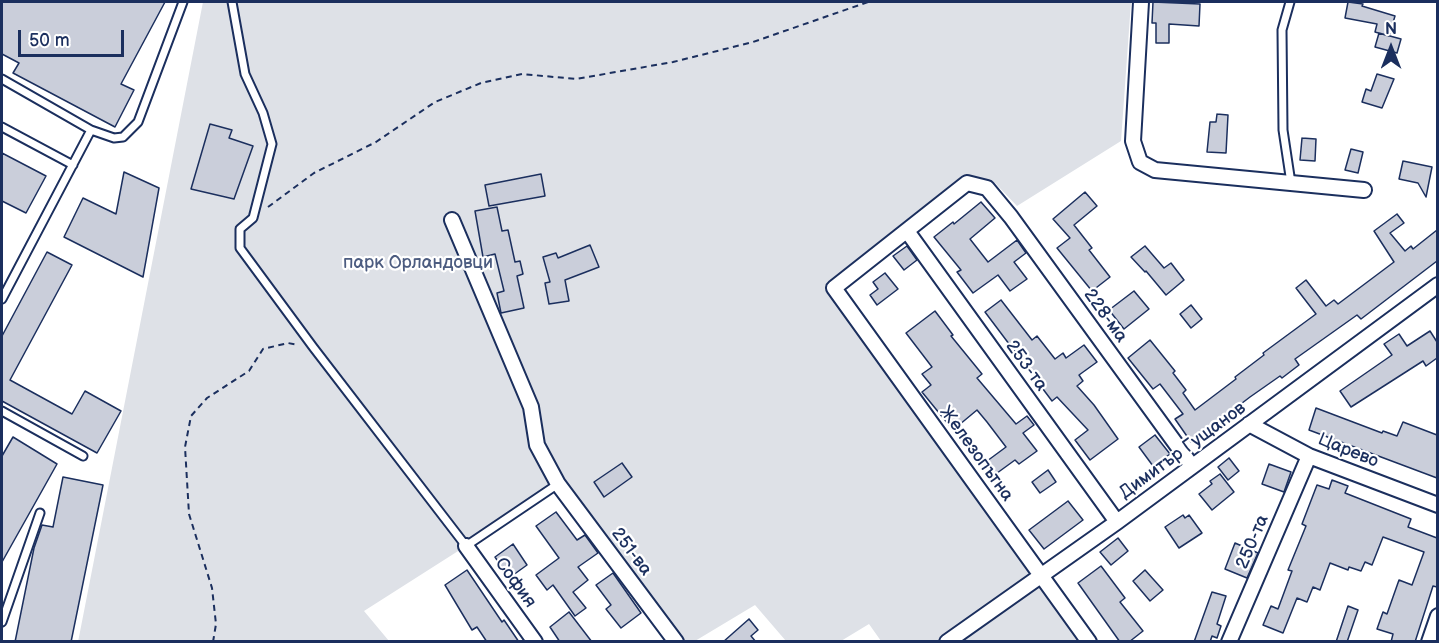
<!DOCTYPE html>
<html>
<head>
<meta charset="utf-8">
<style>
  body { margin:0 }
  #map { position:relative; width:1439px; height:643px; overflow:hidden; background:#fff; font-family:"Balsamiq Sans",sans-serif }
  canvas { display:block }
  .frame { position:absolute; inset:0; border:3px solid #1b2f5e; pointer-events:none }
  .north { position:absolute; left:1361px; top:18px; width:60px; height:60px; -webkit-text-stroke:4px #fff; paint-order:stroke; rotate:0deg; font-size:16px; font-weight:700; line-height:24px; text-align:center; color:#1b2f5e }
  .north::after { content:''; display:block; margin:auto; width:21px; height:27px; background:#1b2f5e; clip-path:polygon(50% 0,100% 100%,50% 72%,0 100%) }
  .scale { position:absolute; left:18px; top:30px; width:106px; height:27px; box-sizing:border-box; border:3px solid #1b2f5e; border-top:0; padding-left:8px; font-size:18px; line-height:21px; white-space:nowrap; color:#1b2f5e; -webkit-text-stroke:4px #fff; paint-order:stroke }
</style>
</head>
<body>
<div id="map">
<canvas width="1439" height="643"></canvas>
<div class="frame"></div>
<div class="north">N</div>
<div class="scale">50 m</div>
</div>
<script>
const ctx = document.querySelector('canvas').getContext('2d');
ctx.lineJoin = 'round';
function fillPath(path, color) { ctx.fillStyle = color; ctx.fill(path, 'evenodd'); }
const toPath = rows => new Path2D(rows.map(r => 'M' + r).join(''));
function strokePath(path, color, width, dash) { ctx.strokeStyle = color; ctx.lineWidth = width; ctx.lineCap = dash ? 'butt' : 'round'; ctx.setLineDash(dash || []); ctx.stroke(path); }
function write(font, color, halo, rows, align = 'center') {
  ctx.font = font + ' "Balsamiq Sans",sans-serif'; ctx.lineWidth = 4.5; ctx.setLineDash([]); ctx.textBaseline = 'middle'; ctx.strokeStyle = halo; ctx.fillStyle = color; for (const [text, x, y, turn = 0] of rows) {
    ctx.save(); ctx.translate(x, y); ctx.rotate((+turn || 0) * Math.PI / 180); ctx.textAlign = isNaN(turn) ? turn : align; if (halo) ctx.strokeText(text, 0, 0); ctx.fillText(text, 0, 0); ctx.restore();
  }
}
const green = toPath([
  [203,2,1131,2,1121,141,1017,206,995,183,964,174,825,286,1079,641,881,641,869,624,841,641,786,641,755,605,695,641,676,641,558,484,466,546,364,611,389,641,78,642]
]);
const building = toPath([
  [2,2,165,2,121,84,134,90,115,127,13,73,19,63,2,54,2,2],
  [1153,2,1200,4,1199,26,1169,24,1169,43,1156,43,1156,23,1152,23,1153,2],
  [1348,2,1363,4,1362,6,1395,16,1389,36,1375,32,1377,24,1345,18,1348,2],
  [1379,33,1401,39,1397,53,1375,47,1379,33],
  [1377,74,1394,79,1382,108,1362,102,1366,89,1371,91,1377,74],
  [1217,114,1228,115,1226,153,1207,152,1210,122,1216,122,1217,114],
  [210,124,232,130,229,138,253,146,234,199,191,189,210,124],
  [1302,138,1316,139,1315,161,1300,160,1302,138],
  [1351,149,1363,152,1358,173,1345,170,1351,149],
  [2,153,46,176,26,213,2,201,2,153],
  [1403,161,1432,167,1426,197,1418,183,1399,179,1403,161],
  [124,172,159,188,143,277,64,237,83,198,116,214,124,172],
  [541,174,545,196,489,206,485,185,541,174],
  [1085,192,1097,206,1074,225,1092,248,1089,250,1110,277,1092,291,1057,248,1070,238,1053,219,1085,192],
  [981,202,995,218,970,239,988,262,1017,240,1026,253,1014,262,1027,279,1010,291,998,275,973,293,957,272,961,270,934,237,953,222,954,224,981,202],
  [497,207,502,231,508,230,515,262,520,261,523,274,517,276,524,308,501,313,497,293,504,291,495,254,483,257,475,211,497,207],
  [1397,214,1404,223,1390,233,1405,251,1411,246,1413,249,1437,230,1437,261,1361,319,1357,315,1295,359,1299,365,1282,378,1280,376,1250,397,1191,442,1175,419,1183,414,1160,384,1153,389,1128,358,1150,340,1175,371,1173,373,1186,390,1183,393,1195,410,1236,379,1235,377,1264,355,1263,353,1316,314,1296,288,1306,280,1326,306,1334,300,1338,304,1394,262,1374,231,1397,214],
  [590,245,599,267,565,280,569,301,549,304,545,283,550,282,543,257,556,253,558,258,590,245],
  [907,246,917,260,904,270,893,256,907,246],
  [1145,246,1164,268,1171,263,1184,280,1166,295,1146,271,1145,272,1131,257,1145,246],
  [47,252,72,265,10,380,72,414,85,391,121,411,97,453,2,401,2,336,47,252],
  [885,273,898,289,877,305,870,295,878,289,873,282,885,273],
  [1134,291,1149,309,1124,329,1109,310,1134,291],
  [1001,300,1032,340,1037,336,1055,359,1063,353,1066,358,1084,345,1097,362,1079,375,1083,381,1077,386,1094,405,1118,439,1090,460,1075,440,1088,430,1057,397,1052,401,985,312,1001,300],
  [1191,305,1202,319,1191,328,1180,314,1191,305],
  [935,311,953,335,951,336,982,374,977,378,1016,424,1027,416,1034,425,1023,433,1037,451,1019,464,1015,460,993,476,983,464,1006,447,987,422,977,410,953,430,922,392,931,385,922,374,932,367,906,333,935,311],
  [1430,331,1437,342,1437,358,1426,366,1423,361,1351,407,1340,391,1392,355,1384,344,1399,334,1407,346,1430,331],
  [1316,408,1382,433,1383,431,1397,436,1403,422,1437,435,1437,478,1309,430,1316,408],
  [1155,435,1170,454,1153,466,1139,447,1155,435],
  [13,437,57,464,2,562,2,456,13,437],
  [1229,458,1239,471,1228,480,1218,467,1229,458],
  [622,463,632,477,604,497,594,482,622,463],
  [1269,464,1291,472,1284,492,1262,484,1269,464],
  [1048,470,1056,482,1040,493,1032,482,1048,470],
  [1220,474,1234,492,1212,510,1199,494,1212,484,1210,481,1220,474],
  [63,477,103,485,71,642,15,642,34,548,42,525,53,527,63,477],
  [1332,480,1348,486,1345,493,1411,519,1408,527,1437,538,1437,587,1433,586,1415,642,1391,642,1393,634,1377,629,1383,612,1387,614,1399,580,1412,585,1424,552,1383,537,1372,565,1365,562,1361,571,1349,567,1348,570,1330,563,1320,590,1313,587,1307,602,1297,598,1283,633,1263,625,1271,606,1278,609,1292,571,1288,570,1306,526,1302,524,1317,485,1329,489,1332,480],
  [1068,501,1083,520,1044,549,1029,530,1068,501],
  [556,512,577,540,585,535,598,553,578,567,588,580,573,592,586,608,575,616,553,585,547,590,536,575,559,558,536,526,556,512],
  [1183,515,1185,518,1189,515,1202,533,1179,548,1165,527,1183,515],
  [1118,538,1128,551,1111,565,1100,552,1118,538],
  [1235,543,1258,553,1247,578,1225,569,1235,543],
  [513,544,527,565,509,578,495,557,513,544],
  [1101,566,1125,598,1120,602,1143,631,1129,642,1120,642,1078,583,1101,566],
  [467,570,502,622,504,620,519,642,487,642,477,627,472,630,445,585,467,570],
  [1145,570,1163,590,1150,601,1133,581,1145,570],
  [613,573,641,613,621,628,606,609,611,605,596,585,613,573],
  [1212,592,1226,596,1217,624,1221,626,1217,638,1212,636,1210,642,1194,642,1212,592],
  [1348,606,1358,610,1347,642,1336,642,1348,606],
  [569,612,592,642,560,642,550,627,569,612],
  [749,619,758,630,751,636,756,642,723,642,749,619]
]);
const path = toPath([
  [268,207,314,173,376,142,435,102,481,83,522,74,576,79,673,62,753,42,868,2],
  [213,642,216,624,212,588,189,514,185,447,191,416,207,398,249,371,263,349,288,343,298,345]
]);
const service = toPath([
  [232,2,245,74,263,113,272,144,253,218,240,229,240,248,313,347,466,546,558,484],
  [1290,2,1282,30,1283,130,1291,183],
  [2,79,91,130,114,138,123,137,138,122,183,2],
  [2,127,73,165],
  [2,299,91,130],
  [2,411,83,456],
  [2,622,40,513]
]);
const minor = toPath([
  [1141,2,1133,141,1140,162,1155,170,1364,190],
  [452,220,531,407,537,445,558,484,676,642],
  [907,231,1117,522],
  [1249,424,1309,456,1438,505],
  [466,546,535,642],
  [947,642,1117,522,1438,285],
  [1089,642,834,288,967,183,987,188,1011,217,1192,466],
  [1229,642,1309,456],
  [1429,642,1438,616]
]);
const parkNames = [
  ["парк Орландовци",418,263]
];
const streetNames = [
  ["228-ма",1105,316,54],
  ["253-та",1026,366,54],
  ["Димитър Гущанов",1183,451,-36],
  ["Царево",1348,451,22],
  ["Железопътна",976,454,54],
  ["250-та",1253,542,-67],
  ["251-ва",631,552,53],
  ["София",515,583,54]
];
fillPath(green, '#dee1e7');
fillPath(building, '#caceda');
strokePath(building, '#1b2f5e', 1.5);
strokePath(service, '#1b2f5e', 11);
strokePath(minor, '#1b2f5e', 18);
strokePath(path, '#1b2f5e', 2, [6, 4.5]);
strokePath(service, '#fff', 7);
strokePath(minor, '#fff', 14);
write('18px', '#4c5c80', '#fff', parkNames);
write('18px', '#1b2f5e', '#fff', streetNames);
</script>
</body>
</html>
